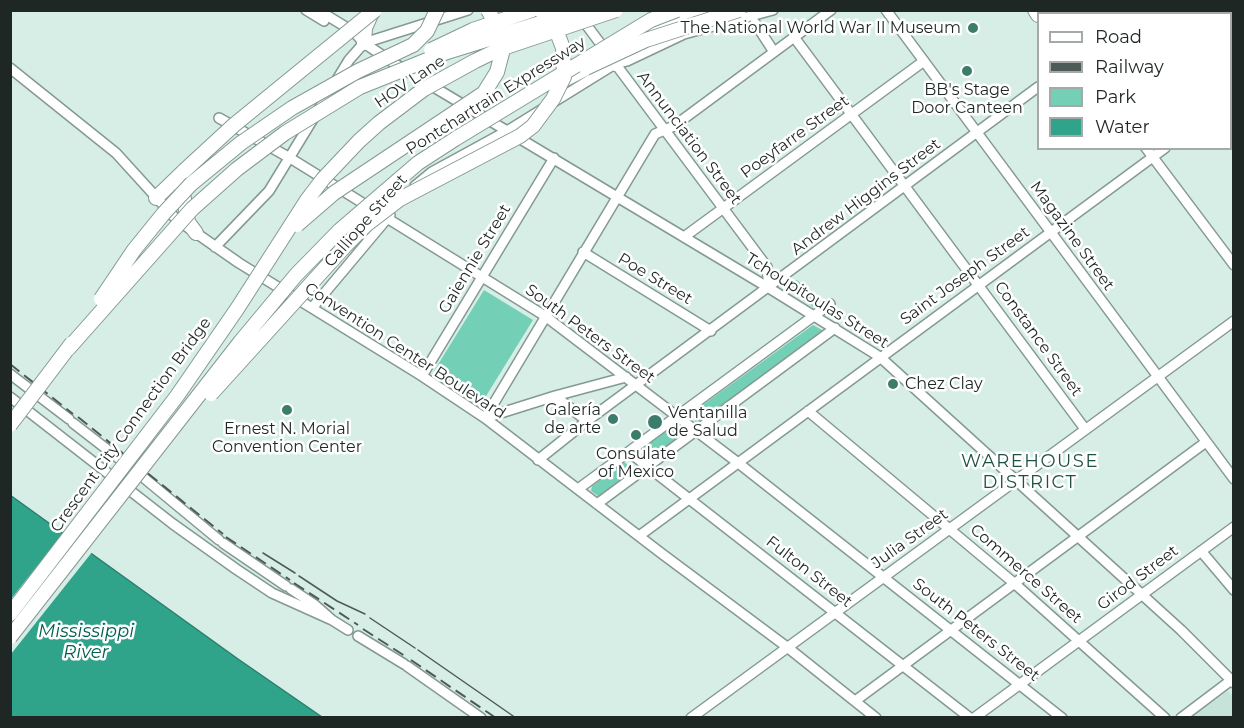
<!DOCTYPE html>
<html>
<head>
<meta charset="utf-8">
<style>
  body { margin:0 }
  #map { position:relative; width:1244px; height:728px; overflow:hidden; background:#d7eee6; font-family:Montserrat,sans-serif }
  canvas { display:block }
  .frame { position:absolute; inset:0; border:12px solid #1f2725; pointer-events:none }
  .legend { position:absolute; left:1037px; top:12px; width:195px; height:138px; box-sizing:border-box; background:#fff; border:2px solid #a5a9a8; margin:0; padding:8px 10px; list-style:none; font-size:18px; color:#1f2725 }
  .legend li { display:flex; align-items:center; gap:12px; height:30px }
  .legend b { width:30px; border:2px solid #a5a9a8 }
</style>
</head>
<body>
<div id="map">
<canvas width="1244" height="728"></canvas>
<div class="frame"></div>
<ul class="legend">
<li><b style="height:8px;background:#fff"></b>Road</li>
<li><b style="height:8px;background:#4e5a57"></b>Railway</li>
<li><b style="height:16px;background:#73d0b7"></b>Park</li>
<li><b style="height:16px;background:#2fa48a"></b>Water</li>
</ul>
</div>
<script>
const ctx = document.querySelector('canvas').getContext('2d');
ctx.lineJoin = 'round';
function fillPath(path, color) { ctx.fillStyle = color; ctx.fill(path, 'evenodd'); }
const toPath = rows => new Path2D(rows.map(r => 'M' + r).join(''));
function strokePath(path, color, width, dash) { ctx.strokeStyle = color; ctx.lineWidth = width; ctx.lineCap = dash ? 'butt' : 'round'; ctx.setLineDash(dash || []); ctx.stroke(path); }
function write(font, color, halo, rows, align = 'center') {
  ctx.font = font + ' Montserrat,sans-serif'; ctx.lineWidth = 5; ctx.setLineDash([]); ctx.textBaseline = 'middle'; ctx.strokeStyle = halo; ctx.fillStyle = color; for (const [text, x, y, turn = 0] of rows) {
    ctx.save(); ctx.translate(x, y); ctx.rotate((+turn || 0) * Math.PI / 180); ctx.textAlign = isNaN(turn) ? turn : align; if (halo) ctx.strokeText(text, 0, 0); ctx.fillText(text, 0, 0); ctx.restore();
  }
}
const built = toPath([
  [1228,691,1233,697,1233,717,1191,717]
]);
const green = toPath([
  [794,280,797,280,820,300,821,304,818,308,813,307,785,288],
  [484,290,533,320,483,401,434,371],
  [813,325,824,331,700,423,695,423,695,420,700,407],
  [672,425,678,426,684,431,683,435,652,459,640,449],
  [624,462,636,471,603,495,598,496,591,491,592,486]
]);
const water = toPath([
  [10,495,238,659,322,717,11,717,10,495]
]);
const pier = toPath([
  [64,532,93,551,11,654,11,599]
]);
const minor = toPath([
  [306,10,324,21],
  [318,10,354,32,364,43,392,62,769,288,880,357,1181,630,1234,683],
  [886,10,1234,479],
  [1045,10,1047,14],
  [582,19,767,267,769,288],
  [755,23,774,52],
  [794,37,1085,429],
  [1230,49,1234,54],
  [10,68,116,153,176,219,239,263,422,376,485,418,661,553,787,647,876,718],
  [1230,100,1234,98],
  [219,118,290,158,545,316,737,462,1062,718],
  [1146,148,1234,265],
  [415,186,432,172,507,131,615,64,627,61,684,34,773,10],
  [684,237,924,61],
  [215,247,269,191,349,60,364,43,468,10],
  [583,252,711,331],
  [312,308,390,215],
  [10,374,69,419],
  [422,376,554,158],
  [555,396,587,421],
  [10,397,173,524,236,569,272,593,332,620,315,605,291,589],
  [808,411,1014,583,1165,718],
  [485,418,655,134,674,126,831,10],
  [485,418,555,396,626,377],
  [73,423,144,478,219,540],
  [629,452,970,718],
  [538,460,587,421,1038,87],
  [578,489,830,304],
  [597,504,835,328],
  [639,536,1165,148],
  [223,543,286,586],
  [1201,551,1234,590],
  [332,620,348,630],
  [358,636,404,664],
  [407,666,481,718],
  [855,701,1206,442],
  [691,718,1234,321],
  [974,718,1234,527],
  [1181,718,1234,678]
]);
const major = toPath([
  [1141,10,1143,14],
  [1222,14,1224,10]
]);
const highway = toPath([
  [1035,10,1038,15],
  [364,43,365,28,373,10],
  [615,64,620,50,636,38,656,28,709,10],
  [556,84,585,69],
  [184,171,181,183,186,210,188,222,196,233],
  [156,198,184,171]
]);
const tram = toPath([
  [1146,10,1149,14],
  [1215,14,1218,10],
  [1230,45,1234,49],
  [263,553,295,573],
  [299,576,337,601,365,614],
  [370,618,415,648],
  [418,650,516,718]
]);
const rail = toPath([
  [10,364,73,414],
  [78,417,223,534],
  [226,537,290,580],
  [294,583,358,625],
  [363,629,408,658],
  [411,660,496,718]
]);
const highwayBridge = toPath([
  [431,50,473,30,532,10],
  [586,68,646,40,739,10],
  [184,171,234,125,375,10],
  [297,225,334,193,484,93,497,72,502,53,500,31,488,10],
  [101,299,134,250,164,213,191,184,241,143,292,108,358,71,413,45,427,31,437,10],
  [68,349,192,209,237,169,285,133,360,87,447,52,582,10],
  [211,394,346,245,366,225,400,199,520,136,533,126,553,99,564,77,563,48,558,35,547,16,540,10],
  [10,425,72,343],
  [10,614,177,396,237,309,307,200,323,179,359,141,379,123,424,89,475,61,500,49,616,10],
  [10,637,241,341,296,275,340,230,418,163,455,139,651,20,677,10]
]);
const markers = [
  [973,28,6,"#3c7c6b"],
  [967,71,6,"#3c7c6b"],
  [893,384,6,"#3c7c6b"],
  [287,410,6,"#3c7c6b"],
  [613,419,6,"#3c7c6b"],
  [655,422,8,"#3c7c6b"],
  [636,435,6,"#3c7c6b"]
];
const poiNames = [
  ["The National World War II Museum",961,28,"right"],
  ["BB's Stage",967,90],
  ["Door Canteen",967,108],
  ["Chez Clay",905,384,"left"],
  ["Galería",601,410,"right"],
  ["de arte",601,428,"right"],
  ["Ventanilla",668,413,"left"],
  ["de Salud",668,431,"left"],
  ["Ernest N. Morial",287,429],
  ["Convention Center",287,447],
  ["Consulate",636,454],
  ["of Mexico",636,472]
];
const streetNames = [
  ["HOV Lane",410,82,-34],
  ["Pontchartrain Expressway",496,96,-32],
  ["Poeyfarre Street",795,137,-36],
  ["Annunciation Street",689,138,53],
  ["Andrew Higgins Street",866,197,-37],
  ["Calliope Street",366,221,-49],
  ["Magazine Street",1072,236,54],
  ["Gaiennie Street",475,259,-59],
  ["Saint Joseph Street",965,276,-36],
  ["Poe Street",655,279,31],
  ["Tchoupitoulas Street",817,301,32],
  ["South Peters Street",590,334,36],
  ["Constance Street",1038,339,54],
  ["Convention Center Boulevard",405,351,33],
  ["Crescent City Connection Bridge",131,425,-54],
  ["Julia Street",910,539,-36],
  ["Fulton Street",809,572,38],
  ["Commerce Street",1026,574,41],
  ["Girod Street",1138,578,-37],
  ["South Peters Street",976,630,38]
];
const neighbourhoodNames = [
  ["WAREHOUSE",1030,462],
  ["DISTRICT",1030,483]
];
const waterNames = [
  ["Mississippi",86,632],
  ["River",86,653]
];
fillPath(built, '#c5e3d9');
fillPath(green, '#73d0b7');
fillPath(water, '#2fa48a');
strokePath(water, '#2a7e6c', 1.5);
fillPath(pier, '#d7eee6');
strokePath(minor, '#849992', 12);
strokePath(major, '#849992', 15);
strokePath(highway, '#849992', 16);
strokePath(minor, '#fff', 9);
strokePath(major, '#fff', 12);
strokePath(highway, '#fff', 14);
strokePath(tram, '#4e5a57', 1.5);
strokePath(rail, '#4e5a57', 2, [12, 6]);
strokePath(highwayBridge, '#849992', 16, []);
strokePath(highwayBridge, '#fff', 14);
for (const [x, y, r, color] of markers) { const dot = new Path2D(); dot.arc(x, y, r, 0, 2 * Math.PI); ctx.fillStyle = color; ctx.fill(dot); strokePath(dot, '#fff', 2); }
write('16px', '#1f2725', '#fff', poiNames);
write('16px', '#1f2725', '#fff', streetNames);
ctx.letterSpacing = '1.5px';
write('18px', '#1d5144', '#fff', neighbourhoodNames);
ctx.letterSpacing = '0px';
write('italic 18px', '#00614f', '#fff', waterNames);
</script>
</body>
</html>
